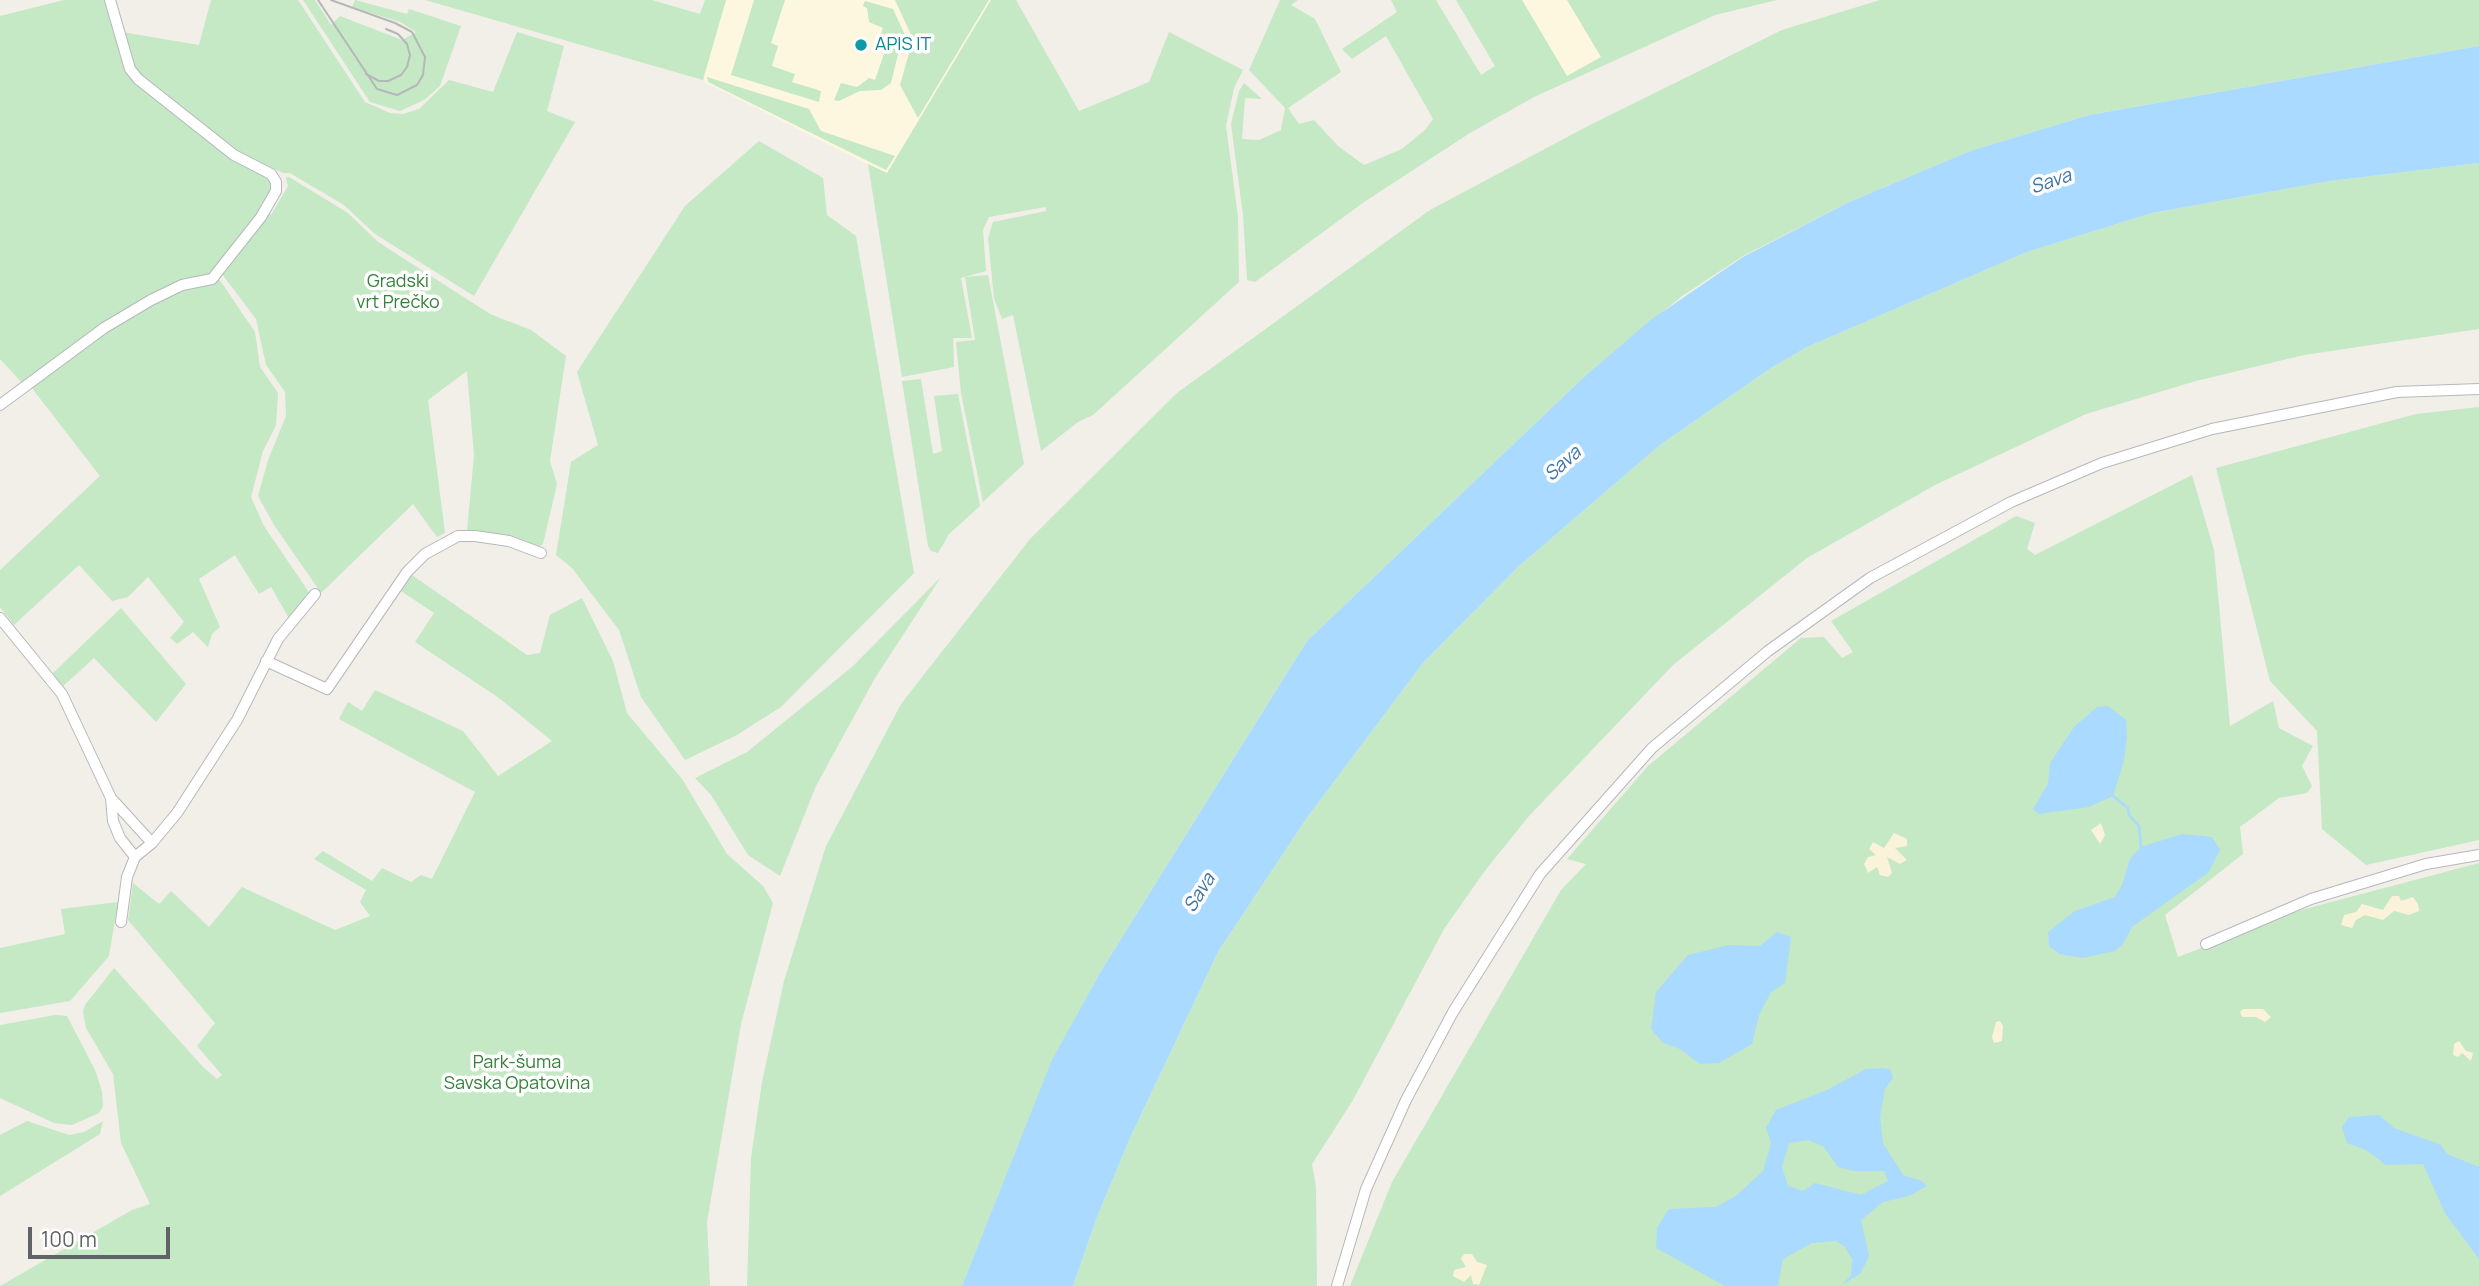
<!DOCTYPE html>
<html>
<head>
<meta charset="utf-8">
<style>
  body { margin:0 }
  #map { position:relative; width:2479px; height:1286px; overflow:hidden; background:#f1efe8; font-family:Manrope,sans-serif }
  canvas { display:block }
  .scale { position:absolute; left:28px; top:1227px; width:142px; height:32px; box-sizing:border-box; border:4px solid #5f6368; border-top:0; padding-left:9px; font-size:21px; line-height:24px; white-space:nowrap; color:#5f6368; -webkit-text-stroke:5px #fff; paint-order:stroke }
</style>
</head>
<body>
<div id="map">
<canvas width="2479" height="1286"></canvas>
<div class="scale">100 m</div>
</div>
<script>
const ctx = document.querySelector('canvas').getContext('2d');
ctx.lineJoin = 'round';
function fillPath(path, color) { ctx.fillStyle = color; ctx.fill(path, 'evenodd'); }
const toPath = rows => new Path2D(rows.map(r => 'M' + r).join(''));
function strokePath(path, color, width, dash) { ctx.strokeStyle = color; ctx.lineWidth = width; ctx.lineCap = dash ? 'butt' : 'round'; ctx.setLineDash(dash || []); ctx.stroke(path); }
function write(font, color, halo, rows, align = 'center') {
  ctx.font = font + ' Manrope,sans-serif'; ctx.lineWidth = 7; ctx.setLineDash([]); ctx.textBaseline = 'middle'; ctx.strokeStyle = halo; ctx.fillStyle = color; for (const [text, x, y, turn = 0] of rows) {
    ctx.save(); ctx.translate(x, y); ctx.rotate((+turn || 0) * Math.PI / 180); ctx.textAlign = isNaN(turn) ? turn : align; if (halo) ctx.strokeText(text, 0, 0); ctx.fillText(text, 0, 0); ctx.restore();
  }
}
const commercial = toPath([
  [726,0,991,0,887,174,705,82,703,74],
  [1522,0,1567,0,1601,57,1567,76]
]);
const green = toPath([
  [64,0,107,0,129,73,271,179,272,193,214,274,188,280,24,385,0,359,0,16],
  [211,0,298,0,365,102,390,113,403,114,419,109,449,80,493,92,517,32,564,46,547,111,575,122,474,296,375,234,344,205,290,173,283,173,239,152,145,80,134,66,122,32,199,45],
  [303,0,315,0,331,25,340,16,402,40,416,32,400,22,352,7,355,0,407,14,409,9,461,26,440,86,424,100,400,111,370,102],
  [425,0,652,0,700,14,705,0,726,0,703,80],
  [754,0,785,0,771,43,778,46,772,66,795,74,792,82,821,91,819,102,731,75],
  [895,0,989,0,918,118,900,85,913,39],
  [991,0,1016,0,1079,111,1149,82,1169,32,1243,70,1234,88,1226,126,1238,217,1239,282,1093,415,1078,422,1041,451,1013,315,1002,319,994,298,988,238,993,222,1046,211,1046,207,989,217,983,230,986,271,961,278,972,338,953,338,954,367,902,377,868,164,887,173],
  [1280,0,1298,0,1291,5,1315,19,1341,72,1288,108,1299,124,1314,120,1338,146,1364,165,1402,149,1426,129,1433,119,1386,36,1352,59,1342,49,1397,12,1391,0,1436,0,1481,75,1495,66,1456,0,1522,0,1567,76,1601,57,1567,0,1777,0,1715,15,1534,97,1470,133,1364,202,1255,282,1247,280,1243,215,1231,124,1239,91,1244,83,1262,99,1245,98,1242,139,1259,140,1281,130,1285,108,1249,70],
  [1880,0,2479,0,2479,46,2089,115,1970,151,1847,203,1743,256,1682,296,1584,377,1307,641,1101,971,1053,1060,962,1286,747,1286,751,1158,762,1082,784,981,826,846,901,704,1030,539,1177,393,1430,210,1588,126,1782,30],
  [865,1,893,9,905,35,903,50,899,50,891,83,881,90,860,91,839,101,834,100,841,83,857,87,869,78,875,80,889,39,880,36,883,28,869,22,867,8,863,6],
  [707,77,809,109,821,131,895,156,886,170,708,82],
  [759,141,823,178,827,215,856,236,914,573,781,707,735,736,685,760,641,697,619,630,572,568,556,555,571,462,598,445,577,372,685,206],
  [2479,163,2479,329,2304,355,2196,381,2086,414,1935,485,1807,558,1673,665,1529,816,1484,872,1444,929,1353,1100,1312,1164,1316,1187,1317,1286,1073,1286,1097,1217,1130,1138,1218,952,1306,819,1423,663,1518,567,1660,445,1771,368,1807,347,2027,252,2152,213,2330,181],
  [289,177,348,213,378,242,490,314,531,330,566,356,550,461,557,484,543,544,539,547,493,534,467,531,474,455,467,371,428,400,445,533,437,537,413,504,321,593,274,525,258,496,268,460,286,416,285,392,266,365,256,319,222,274,269,213,271,215,288,186,286,178],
  [988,275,1024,464,983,502,961,393,956,342,975,340,965,277],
  [219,279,255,332,260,367,278,393,276,425,263,451,251,497,264,526,310,594,289,618,271,587,259,594,235,555,199,579,220,627,212,634,208,647,193,632,177,644,170,638,184,622,148,577,128,597,112,601,79,565,14,625,0,607,0,570,100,476,31,387,107,330,141,310,185,288],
  [921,379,933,454,942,451,934,396,958,394,980,506,949,534,938,553,931,551,928,546,902,381],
  [2479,407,2479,840,2366,865,2322,829,2317,731,2270,681,2216,468,2416,414],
  [2192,475,2214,550,2230,726,2273,701,2279,728,2313,746,2302,766,2312,786,2307,793,2279,798,2240,827,2243,854,2165,915,2178,957,2301,910,2479,863,2479,1286,1350,1286,1392,1182,1561,890,1586,864,1567,859,1648,766,1801,638,1824,637,1842,658,1853,652,1831,621,2016,516,2035,523,2027,549,2035,555],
  [412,575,527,655,540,653,550,615,582,598,613,661,627,713,682,779,727,854,763,886,773,903,741,1024,707,1222,710,1286,0,1286,132,1210,150,1204,121,1143,113,1074,86,1028,83,1012,85,1005,114,968,203,1067,217,1079,222,1075,197,1046,215,1023,128,920,133,883,159,904,171,891,209,927,242,887,335,930,370,916,360,902,366,890,314,859,323,851,372,881,382,868,411,882,421,875,432,879,475,792,339,719,348,702,362,711,375,690,463,731,498,776,552,741,499,698,415,642,434,613,401,591],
  [941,577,875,678,816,786,780,876,748,855,711,795,695,778,747,752,852,667],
  [121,608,186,684,156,722,94,658,62,687,53,673],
  [118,902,109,956,70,1001,0,1013,0,948,65,934,61,909],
  [55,1015,67,1016,96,1072,102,1092,103,1106,99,1113,72,1125,54,1123,0,1098,0,1025],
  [27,1121,69,1135,84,1132,103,1121,100,1134,0,1196,0,1135]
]);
const sand = toPath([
  [2101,823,2105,835,2100,844,2091,830],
  [1894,833,1907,839,1907,846,1895,848,1907,860,1900,864,1887,857,1892,873,1888,877,1880,875,1877,867,1868,873,1864,864,1868,857,1876,855,1869,849,1873,842,1884,848],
  [2392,896,2399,896,2401,901,2413,897,2418,904,2419,911,2409,915,2394,911,2383,920,2365,915,2356,920,2352,928,2341,925,2344,915,2356,912,2362,904,2383,910],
  [2243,1009,2263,1009,2271,1017,2265,1022,2256,1017,2242,1017,2240,1012],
  [2000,1021,2003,1026,2002,1041,1994,1043,1992,1037,1996,1022],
  [2459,1041,2466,1051,2473,1053,2471,1061,2462,1053,2458,1057,2453,1055,2454,1044],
  [1464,1254,1472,1254,1477,1262,1487,1265,1479,1285,1473,1284,1471,1275,1464,1282,1453,1276,1454,1270,1466,1267,1461,1259]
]);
const water = toPath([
  [2479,46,2479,163,2330,181,2152,213,2027,252,1807,347,1771,368,1660,445,1518,567,1423,663,1306,819,1218,952,1130,1138,1097,1217,1073,1286,962,1286,1052,1060,1101,971,1307,641,1584,377,1652,319,1743,257,1847,203,1970,151,2089,115],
  [2108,706,2126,720,2127,736,2124,760,2113,796,2089,807,2039,814,2033,809,2048,784,2050,763,2074,727,2097,707],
  [2182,834,2212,837,2220,850,2209,872,2132,927,2124,943,2115,951,2083,958,2059,954,2049,946,2048,932,2075,911,2115,897,2122,885,2130,859,2141,847],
  [1777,932,1791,937,1785,983,1771,992,1759,1015,1752,1044,1719,1063,1700,1064,1680,1049,1663,1043,1651,1029,1656,992,1688,955,1729,945,1760,946],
  [1884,1068,1891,1070,1893,1078,1885,1089,1880,1117,1883,1143,1903,1175,1922,1181,1927,1186,1909,1196,1883,1202,1861,1220,1869,1256,1861,1273,1842,1285,1851,1275,1852,1259,1844,1246,1836,1241,1812,1243,1783,1259,1778,1286,1725,1286,1656,1248,1657,1228,1669,1209,1716,1207,1736,1196,1763,1171,1771,1143,1766,1128,1776,1110,1827,1090,1866,1069],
  [1808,1140,1823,1146,1838,1167,1853,1171,1884,1171,1888,1181,1861,1195,1815,1183,1803,1191,1788,1186,1782,1167,1789,1143],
  [2379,1115,2394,1128,2441,1145,2447,1154,2479,1167,2479,1259,2445,1213,2423,1164,2386,1165,2366,1150,2347,1143,2342,1127,2349,1117]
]);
const stream = toPath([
  [2113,796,2128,808,2129,815,2139,826,2141,847]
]);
const minor = toPath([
  [0,405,104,328,151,300,182,285,212,279,261,217,276,191,276,182,271,174,234,155,138,79,130,69,110,0],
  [0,618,62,694,111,798,152,843,135,857,120,838,113,821,111,798],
  [266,661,327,689,407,572,425,554,458,536,475,536,509,541,541,553],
  [152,843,177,813,237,720,278,639,315,594],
  [121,922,127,877,135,857],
  [2206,944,2311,899,2426,864,2479,855],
  [1337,1286,1366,1189,1406,1100,1453,1012,1540,874,1652,748,1768,651,1870,578,2011,502,2102,463,2212,429,2397,392,2479,389]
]);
const tram = toPath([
  [318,0,377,89,397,95,417,85,423,75,425,57,412,32,395,23,331,0],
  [366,74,379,81,388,81,401,75,407,67,410,55,407,44,398,34,386,29]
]);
const markers = [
  [861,45,7,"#0f9aa8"]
];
const cultureNames = [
  ["APIS IT",875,45]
];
const parkNames = [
  ["Gradski",398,282],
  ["vrt Prečko",398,303],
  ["Park-šuma",517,1063],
  ["Savska Opatovina",517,1084]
];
const waterNames = [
  ["Sava",2051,182,-19],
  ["Sava",1563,464,-42],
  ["Sava",1200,893,-58]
];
fillPath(commercial, '#fef7e0');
fillPath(green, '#c5e8c5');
fillPath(sand, '#fbf3d9');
fillPath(water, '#aadaff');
strokePath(stream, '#aadaff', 2.5);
strokePath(minor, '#b5b8bc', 12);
strokePath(minor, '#fff', 10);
strokePath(tram, '#b6b7b8', 2);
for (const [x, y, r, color] of markers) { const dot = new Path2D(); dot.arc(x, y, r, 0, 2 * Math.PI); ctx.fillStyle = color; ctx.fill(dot); strokePath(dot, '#fff', 2.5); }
write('18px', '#0d838f', '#fff', cultureNames, 'left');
write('18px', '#348238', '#fff', parkNames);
write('italic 19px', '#4174aa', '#fff', waterNames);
</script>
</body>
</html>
